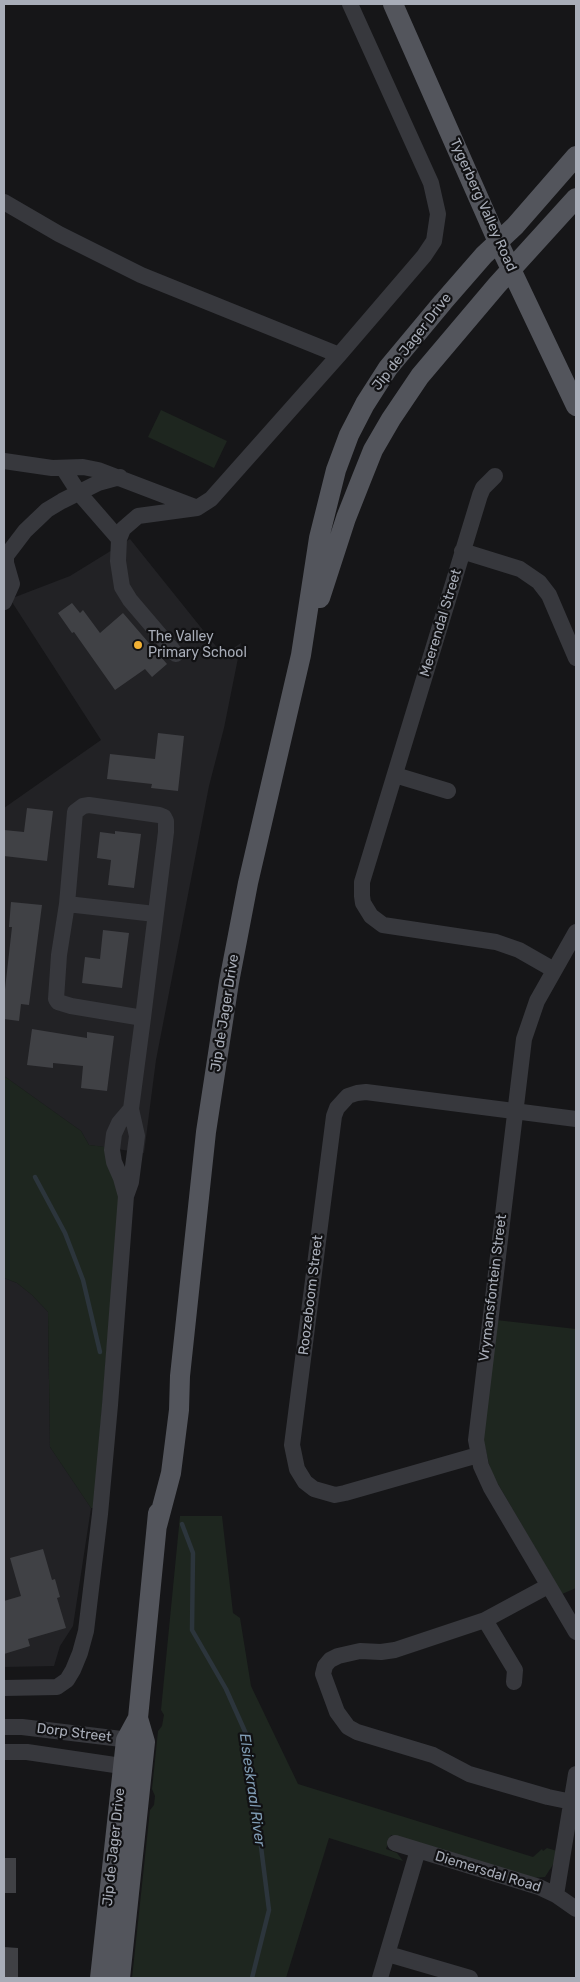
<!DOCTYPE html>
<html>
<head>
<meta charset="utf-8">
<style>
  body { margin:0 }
  #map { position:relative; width:580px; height:1982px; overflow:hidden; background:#161618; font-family:Rubik,sans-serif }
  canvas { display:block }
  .frame { position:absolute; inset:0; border:5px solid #a8adb8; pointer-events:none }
</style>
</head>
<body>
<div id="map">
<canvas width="580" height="1982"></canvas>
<div class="frame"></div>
</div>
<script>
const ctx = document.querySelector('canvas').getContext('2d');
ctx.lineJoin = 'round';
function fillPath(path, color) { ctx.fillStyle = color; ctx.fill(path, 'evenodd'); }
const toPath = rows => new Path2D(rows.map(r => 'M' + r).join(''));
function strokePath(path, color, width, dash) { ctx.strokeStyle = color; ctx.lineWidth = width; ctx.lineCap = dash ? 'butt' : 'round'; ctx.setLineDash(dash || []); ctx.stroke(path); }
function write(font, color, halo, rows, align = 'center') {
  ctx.font = font + ' Rubik,sans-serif'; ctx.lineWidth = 4.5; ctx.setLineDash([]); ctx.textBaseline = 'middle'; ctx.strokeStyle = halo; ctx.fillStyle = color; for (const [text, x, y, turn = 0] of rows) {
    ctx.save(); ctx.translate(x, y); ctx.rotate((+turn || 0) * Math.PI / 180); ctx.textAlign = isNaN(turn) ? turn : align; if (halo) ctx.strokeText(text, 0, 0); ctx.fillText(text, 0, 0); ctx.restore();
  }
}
const built = toPath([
  [130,539,223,655,241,643,224,728,209,786,156,1060,144,1153,89,1145,81,1131,4,1076,4,808,101,740,10,599,70,576],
  [4,1278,17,1283,32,1295,48,1312,50,1447,91,1508,73,1626,60,1646,54,1666,4,1667]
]);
const green = toPath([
  [161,410,227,441,214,468,148,437],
  [4,1076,81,1131,89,1145,106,1147,120,1187,94,1508,91,1508,50,1447,48,1312,32,1295,17,1283,4,1278],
  [496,1320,576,1329,576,1588,562,1594,491,1472,483,1439],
  [180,1516,222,1516,233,1613,240,1618,251,1686,298,1784,533,1857,542,1849,543,1851,547,1848,557,1851,556,1860,545,1877,533,1878,391,1835,386,1849,397,1853,403,1861,329,1838,286,1978,132,1978,150,1810,154,1805,155,1796,152,1789,158,1731,162,1726,164,1715,161,1710]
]);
const stream = toPath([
  [35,1177,65,1233,83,1280,100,1352],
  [182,1524,193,1553,192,1630,226,1689,247,1736,269,1910,252,1978]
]);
const building = toPath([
  [72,603,80,613,83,610,100,633,123,613,167,664,152,677,145,669,115,690,74,632,72,633,58,613],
  [158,733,184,736,178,791,151,788,152,784,107,779,110,754,155,759],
  [27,808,53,811,47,861,4,856,4,830,24,832],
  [115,831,141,834,134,888,108,885,111,860,97,858,100,832,115,834],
  [11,902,42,905,29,1005,21,1004,19,1021,4,1019,4,998,12,927,9,927],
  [103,930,129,933,122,988,82,983,85,957,100,959],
  [32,1029,87,1038,87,1032,114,1036,107,1091,81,1088,83,1066,53,1063,53,1068,27,1065],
  [43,1549,52,1580,55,1579,60,1597,57,1598,66,1628,28,1639,30,1646,4,1654,4,1601,21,1596,10,1558],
  [4,1858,16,1858,16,1893,4,1893],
  [4,1947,18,1948,18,1978,4,1978]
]);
const minor = toPath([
  [4,202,59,234,141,275,339,355],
  [4,461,52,468,83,467,98,470,195,507],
  [63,468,79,493,119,539],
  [495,476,483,488,480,495,362,882,362,896,363,903,371,916,383,925,496,942,519,950,554,970],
  [462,551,520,569,539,582,549,595,576,658],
  [4,602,12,584,6,563,6,556,25,531,47,510,62,501,98,483,120,477],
  [176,654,130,600,122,587,118,561,119,539,123,529,138,516,197,508,211,499,339,355,424,256,434,241,438,214,431,183,350,4],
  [395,775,448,791],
  [67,904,155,914],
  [576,932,537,1001,524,1039,476,1440,481,1466,491,1488,576,1632],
  [126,1196,121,1178,114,1162,112,1150,114,1134,119,1123,131,1109],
  [478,1455,345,1493,335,1495,314,1489,305,1482,297,1469,292,1445,334,1116,337,1108,348,1096,357,1093,366,1092,576,1119],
  [548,1586,485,1620,395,1650,381,1652,360,1651,338,1656,330,1660,325,1666,323,1674,337,1712,348,1727,357,1732,433,1755,469,1774,548,1797,572,1802],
  [485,1620,515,1670,514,1682],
  [4,1688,57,1687,67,1680,73,1670,80,1653,86,1631,100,1514,110,1405,126,1196,131,1182,137,1136,131,1109,143,1018,166,832,166,821,164,817,159,815,89,805,83,806,75,812,67,904,59,955,56,999,58,1002,71,1006,143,1018],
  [4,1727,22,1727,138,1741],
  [4,1752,27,1752,135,1768],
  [395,1843,539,1887,556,1895,576,1909],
  [556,1895,576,1774],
  [388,1954,470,1978],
  [380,1978,418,1850]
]);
const major = toPath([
  [393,4,498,242,576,406],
  [320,598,346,518,361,480,373,450,391,419,420,376,497,285,576,198],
  [157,1526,171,1473,179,1410,180,1376,206,1132,229,982,248,883,301,655,319,538,336,470,349,435,365,404,388,368,443,302,484,255,515,226,576,156],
  [100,1978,126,1740,138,1718],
  [120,1978,145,1742,138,1718,158,1513]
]);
const markers = [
  [138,645,5,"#f2b134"]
];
const streetNames = [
  ["Tygerberg Valley Road",483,205,66],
  ["Jip de Jager Drive",412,342,-52],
  ["Meerendal Street",441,623,-73],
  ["Jip de Jager Drive",225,1013,-81],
  ["Vrymansfontein Street",493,1288,-83],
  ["Roozeboom Street",311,1295,-83],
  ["Dorp Street",74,1733,7],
  ["Jip de Jager Drive",114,1847,-84],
  ["Diemersdal Road",488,1872,17]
];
const poiNames = [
  ["The Valley",148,637],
  ["Primary School",148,653]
];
const waterNames = [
  ["Elsieskraal River",252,1790,82]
];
fillPath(built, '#222225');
fillPath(green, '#1e261f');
strokePath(stream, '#2c353c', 4.5);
fillPath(building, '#404145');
strokePath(minor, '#37383d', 16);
strokePath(major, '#53555c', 20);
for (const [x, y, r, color] of markers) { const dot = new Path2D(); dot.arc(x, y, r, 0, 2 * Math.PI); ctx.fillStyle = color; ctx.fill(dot); strokePath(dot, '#111113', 2); }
write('14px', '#a8adb8', '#111113', streetNames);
write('14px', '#a8adb8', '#111113', poiNames, 'left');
write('italic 15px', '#7f9bb3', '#111113', waterNames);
</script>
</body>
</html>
